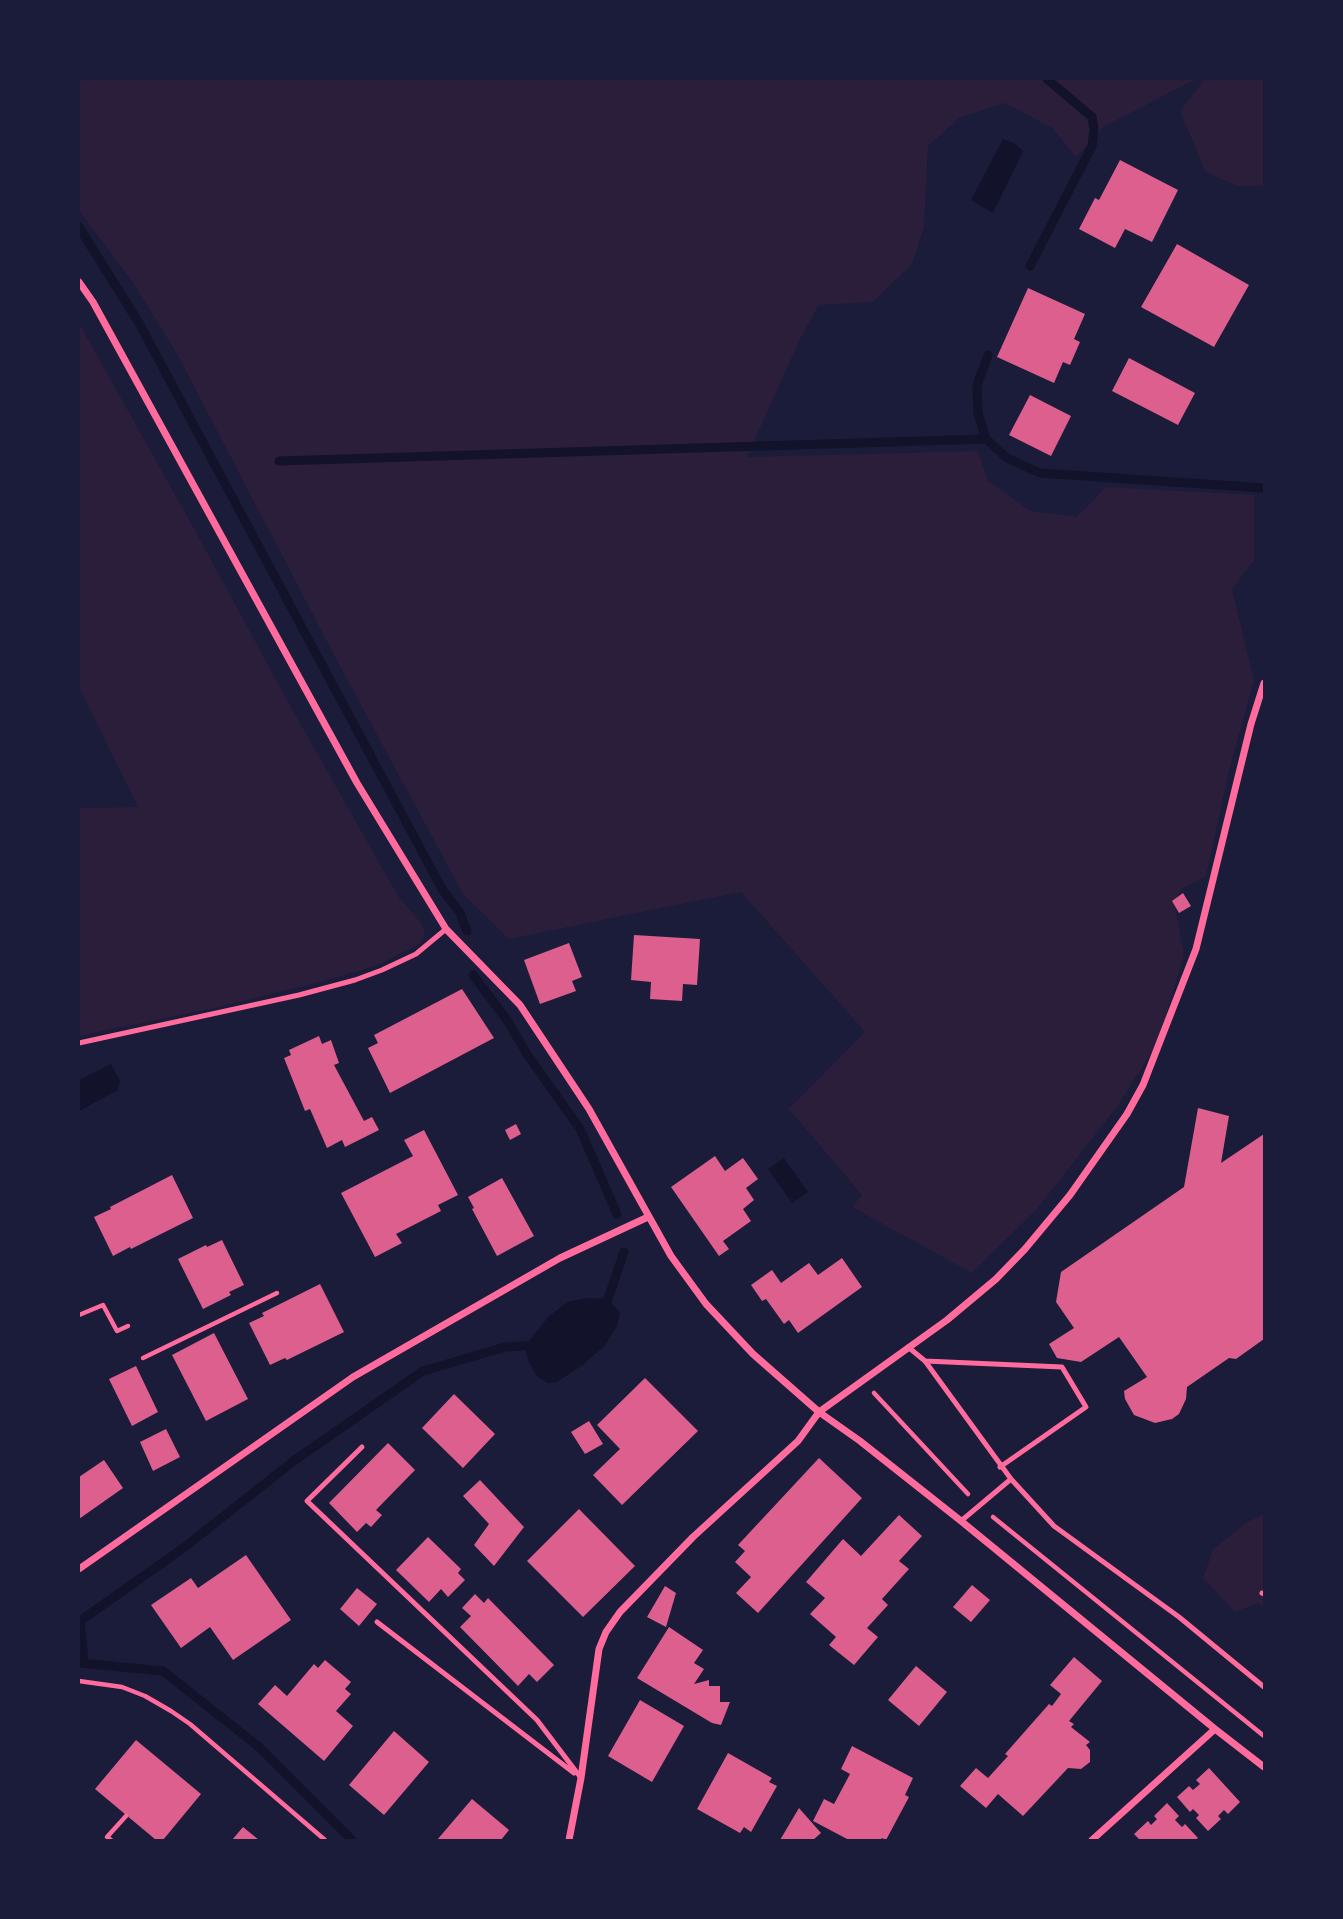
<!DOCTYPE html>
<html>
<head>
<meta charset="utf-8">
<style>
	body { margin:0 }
	#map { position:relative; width:1343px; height:1919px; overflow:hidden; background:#1b1b3a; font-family:Karla,sans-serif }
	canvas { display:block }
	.frame { position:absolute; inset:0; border:80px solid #1b1b3a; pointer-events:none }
</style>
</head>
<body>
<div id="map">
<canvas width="1343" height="1919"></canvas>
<div class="frame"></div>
</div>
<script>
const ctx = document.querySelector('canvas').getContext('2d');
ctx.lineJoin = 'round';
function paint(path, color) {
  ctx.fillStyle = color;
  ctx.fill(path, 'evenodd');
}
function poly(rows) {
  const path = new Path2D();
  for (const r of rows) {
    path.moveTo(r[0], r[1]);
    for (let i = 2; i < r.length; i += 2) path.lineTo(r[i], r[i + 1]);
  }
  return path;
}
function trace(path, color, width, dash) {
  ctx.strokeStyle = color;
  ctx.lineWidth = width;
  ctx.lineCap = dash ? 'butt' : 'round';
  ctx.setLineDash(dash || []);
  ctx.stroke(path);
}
paint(poly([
	[79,79,1196,79,1103,127,1076,157,1052,128,1005,103,961,117,928,146,924,227,912,264,873,302,819,305,801,337,747,457,978,451,988,481,1031,511,1077,517,1106,487,1254,495,1254,560,1232,589,1254,680,1229,771,1206,876,1182,889,1174,901,1184,955,1158,1043,1116,1108,1037,1209,972,1273,852,1207,862,1195,789,1109,865,1032,741,892,509,939,463,894,334,655,177,354,132,281,79,211],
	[1205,79,1264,79,1264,186,1236,186,1205,171,1180,111],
	[79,323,196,532,287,700,398,896,421,923,425,933,421,943,378,965,328,980,214,1008,79,1036,79,808,138,807,79,687],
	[1264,1514,1264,1608,1258,1603,1235,1612,1203,1578,1213,1549,1246,1523]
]), '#2a1e3b');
paint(poly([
	[1003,139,1014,143,1023,151,993,213,971,200],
	[111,1064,120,1081,118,1090,79,1111,79,1080],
	[784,1158,808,1192,792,1203,768,1169],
	[587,1298,608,1299,620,1313,617,1326,605,1345,584,1364,557,1382,547,1383,536,1375,528,1360,525,1346,549,1316,568,1302]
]), '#12122b');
trace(poly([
	[79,227,139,323,442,889,460,913,467,931],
	[1030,266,1092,146,1094,129,1092,117,1047,79],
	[986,439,978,413,977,385,988,355],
	[279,461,986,439,1007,458,1040,473,1264,488],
	[473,975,507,1020,527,1054,580,1129,617,1214],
	[601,1308,608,1299,624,1252],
	[84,1662,80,1621,182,1549,295,1460,423,1371,505,1347,536,1345],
	[80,1663,163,1671,259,1747,352,1840]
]), '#12122b', 9);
paint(poly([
	[1120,160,1178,190,1152,242,1125,229,1115,248,1079,229,1095,198,1099,200],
	[1177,244,1249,285,1214,347,1141,307],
	[1028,288,1085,314,1074,339,1080,342,1070,365,1063,362,1054,383,997,357],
	[1129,358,1195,393,1178,425,1112,391],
	[1030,395,1071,416,1051,456,1009,435],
	[1183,893,1191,906,1179,913,1172,901],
	[634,935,700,939,697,985,683,984,682,1001,650,999,651,982,631,980],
	[569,943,582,977,572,981,576,991,540,1004,524,960],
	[462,989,494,1038,390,1093,368,1048,378,1043,374,1035],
	[319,1036,322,1044,331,1040,339,1063,334,1065,364,1121,372,1117,379,1130,345,1147,342,1140,327,1148,310,1109,305,1111,284,1058,291,1055,289,1050],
	[1198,1108,1229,1116,1221,1163,1264,1134,1264,1339,1236,1359,1229,1358,1187,1387,1186,1399,1179,1414,1172,1419,1155,1423,1134,1415,1125,1399,1124,1391,1147,1377,1119,1337,1081,1362,1057,1358,1049,1344,1074,1328,1056,1302,1061,1272,1184,1187],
	[516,1124,521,1134,510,1140,505,1130],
	[424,1130,458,1195,438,1205,441,1211,396,1234,402,1243,375,1257,341,1193,413,1156,404,1140],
	[715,1156,725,1171,743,1158,758,1179,746,1188,754,1200,743,1209,751,1221,723,1241,729,1249,719,1256,671,1187],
	[172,1175,193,1218,131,1249,130,1247,113,1256,94,1217,111,1209,110,1207],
	[502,1178,534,1236,497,1256,472,1209,474,1208,468,1197],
	[222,1240,244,1285,229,1292,231,1295,203,1309,178,1259,206,1245,207,1247],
	[842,1258,862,1287,798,1333,789,1320,784,1324,766,1299,762,1301,751,1285,772,1270,781,1283,809,1263,818,1275],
	[320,1284,344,1332,287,1360,285,1358,270,1365,249,1323,264,1316,262,1313],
	[214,1333,248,1399,206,1421,172,1355],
	[136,1366,158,1412,132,1426,109,1379],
	[645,1378,698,1431,622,1505,593,1475,620,1449,597,1425],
	[454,1394,495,1434,463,1468,422,1428],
	[589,1421,603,1444,585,1454,571,1432],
	[166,1429,180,1457,153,1471,140,1442],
	[388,1443,415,1470,376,1510,382,1515,371,1527,366,1523,357,1532,329,1503],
	[819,1458,862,1498,758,1613,736,1593,751,1577,735,1562,745,1551,738,1545],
	[104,1460,123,1488,79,1519,79,1477],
	[480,1480,524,1527,494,1566,474,1545,489,1524,463,1496],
	[579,1509,635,1566,583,1617,527,1561],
	[899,1515,922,1536,899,1561,909,1569,882,1599,888,1605,867,1628,878,1637,854,1665,829,1645,836,1637,810,1614,825,1598,806,1582,843,1539,861,1556],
	[428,1537,461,1569,458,1573,465,1580,448,1597,441,1589,429,1602,396,1570],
	[246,1555,291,1620,233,1660,210,1627,181,1648,151,1605,191,1578,198,1588],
	[972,1585,990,1600,971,1622,953,1607],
	[665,1586,676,1593,666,1627,647,1617],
	[357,1588,377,1604,359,1626,340,1609],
	[475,1594,484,1603,488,1598,554,1665,537,1682,529,1674,518,1686,460,1627,471,1616,462,1608],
	[669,1627,703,1650,694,1663,704,1669,694,1684,709,1680,709,1686,720,1686,720,1702,730,1702,721,1725,712,1723,637,1678],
	[1074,1657,1102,1681,1069,1721,1074,1724,1071,1727,1090,1742,1086,1745,1090,1750,1090,1762,1081,1769,1068,1768,1023,1816,998,1794,986,1808,960,1786,976,1768,988,1778,1008,1756,1005,1754,1049,1704,1052,1706,1061,1694,1050,1685],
	[325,1660,351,1682,345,1689,351,1694,336,1711,353,1726,324,1761,258,1704,275,1685,287,1696,314,1664,318,1668],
	[916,1666,947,1692,919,1726,888,1700],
	[640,1700,684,1726,652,1782,608,1756],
	[394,1731,429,1762,384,1815,349,1785],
	[136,1740,201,1794,163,1840,156,1840,95,1789],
	[852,1746,913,1778,905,1795,909,1797,886,1840,882,1838,880,1840,849,1840,813,1821,824,1799,834,1804,850,1774,841,1769],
	[728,1753,772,1778,769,1782,777,1786,751,1832,744,1827,740,1833,697,1809],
	[1209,1768,1240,1802,1228,1814,1224,1810,1218,1816,1221,1819,1208,1831,1196,1818,1199,1815,1193,1809,1190,1812,1177,1797,1189,1786,1193,1790,1200,1784,1196,1780],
	[472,1799,509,1830,501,1840,437,1840],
	[1167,1803,1179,1816,1175,1820,1182,1827,1185,1824,1198,1838,1195,1840,1140,1840,1134,1834,1148,1821,1151,1825,1157,1819,1154,1816],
	[799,1808,821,1833,813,1840,780,1840],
	[243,1827,259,1840,232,1840]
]), '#dd5f8e');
trace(poly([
	[79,1315,103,1305,117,1331,128,1326],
	[143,1358,277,1293],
	[874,1393,968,1494],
	[993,1517,1264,1736],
	[79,1681,122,1687,145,1696,171,1711,190,1724,325,1840],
	[111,1840,107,1837,126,1816]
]), '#ff6b9d', 4.5);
trace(poly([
	[79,1043,299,995,355,980,382,970,416,954,446,929],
	[908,1347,925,1361,1011,1479],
	[925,1361,1062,1367,1086,1407,1000,1467],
	[362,1447,307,1501,537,1720,581,1778],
	[961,1521,1011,1479,1054,1526,1179,1617,1264,1687],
	[1262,1593,1264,1594],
	[377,1622,574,1773]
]), '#ff6b9d', 5);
trace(poly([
	[79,282,93,302,357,783,446,929,520,1005,589,1109,671,1256,706,1304,753,1354,819,1412,860,1441,961,1521,1215,1729,1264,1767],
	[79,1569,353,1377,560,1258,648,1217],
	[569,1840,581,1778,599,1649,606,1632,620,1612,693,1537,798,1441,819,1412,947,1320,996,1279,1025,1249,1070,1195,1127,1114,1143,1085,1196,949,1251,724,1264,683],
	[1092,1840,1215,1729]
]), '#ff6b9d', 7);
</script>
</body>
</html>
